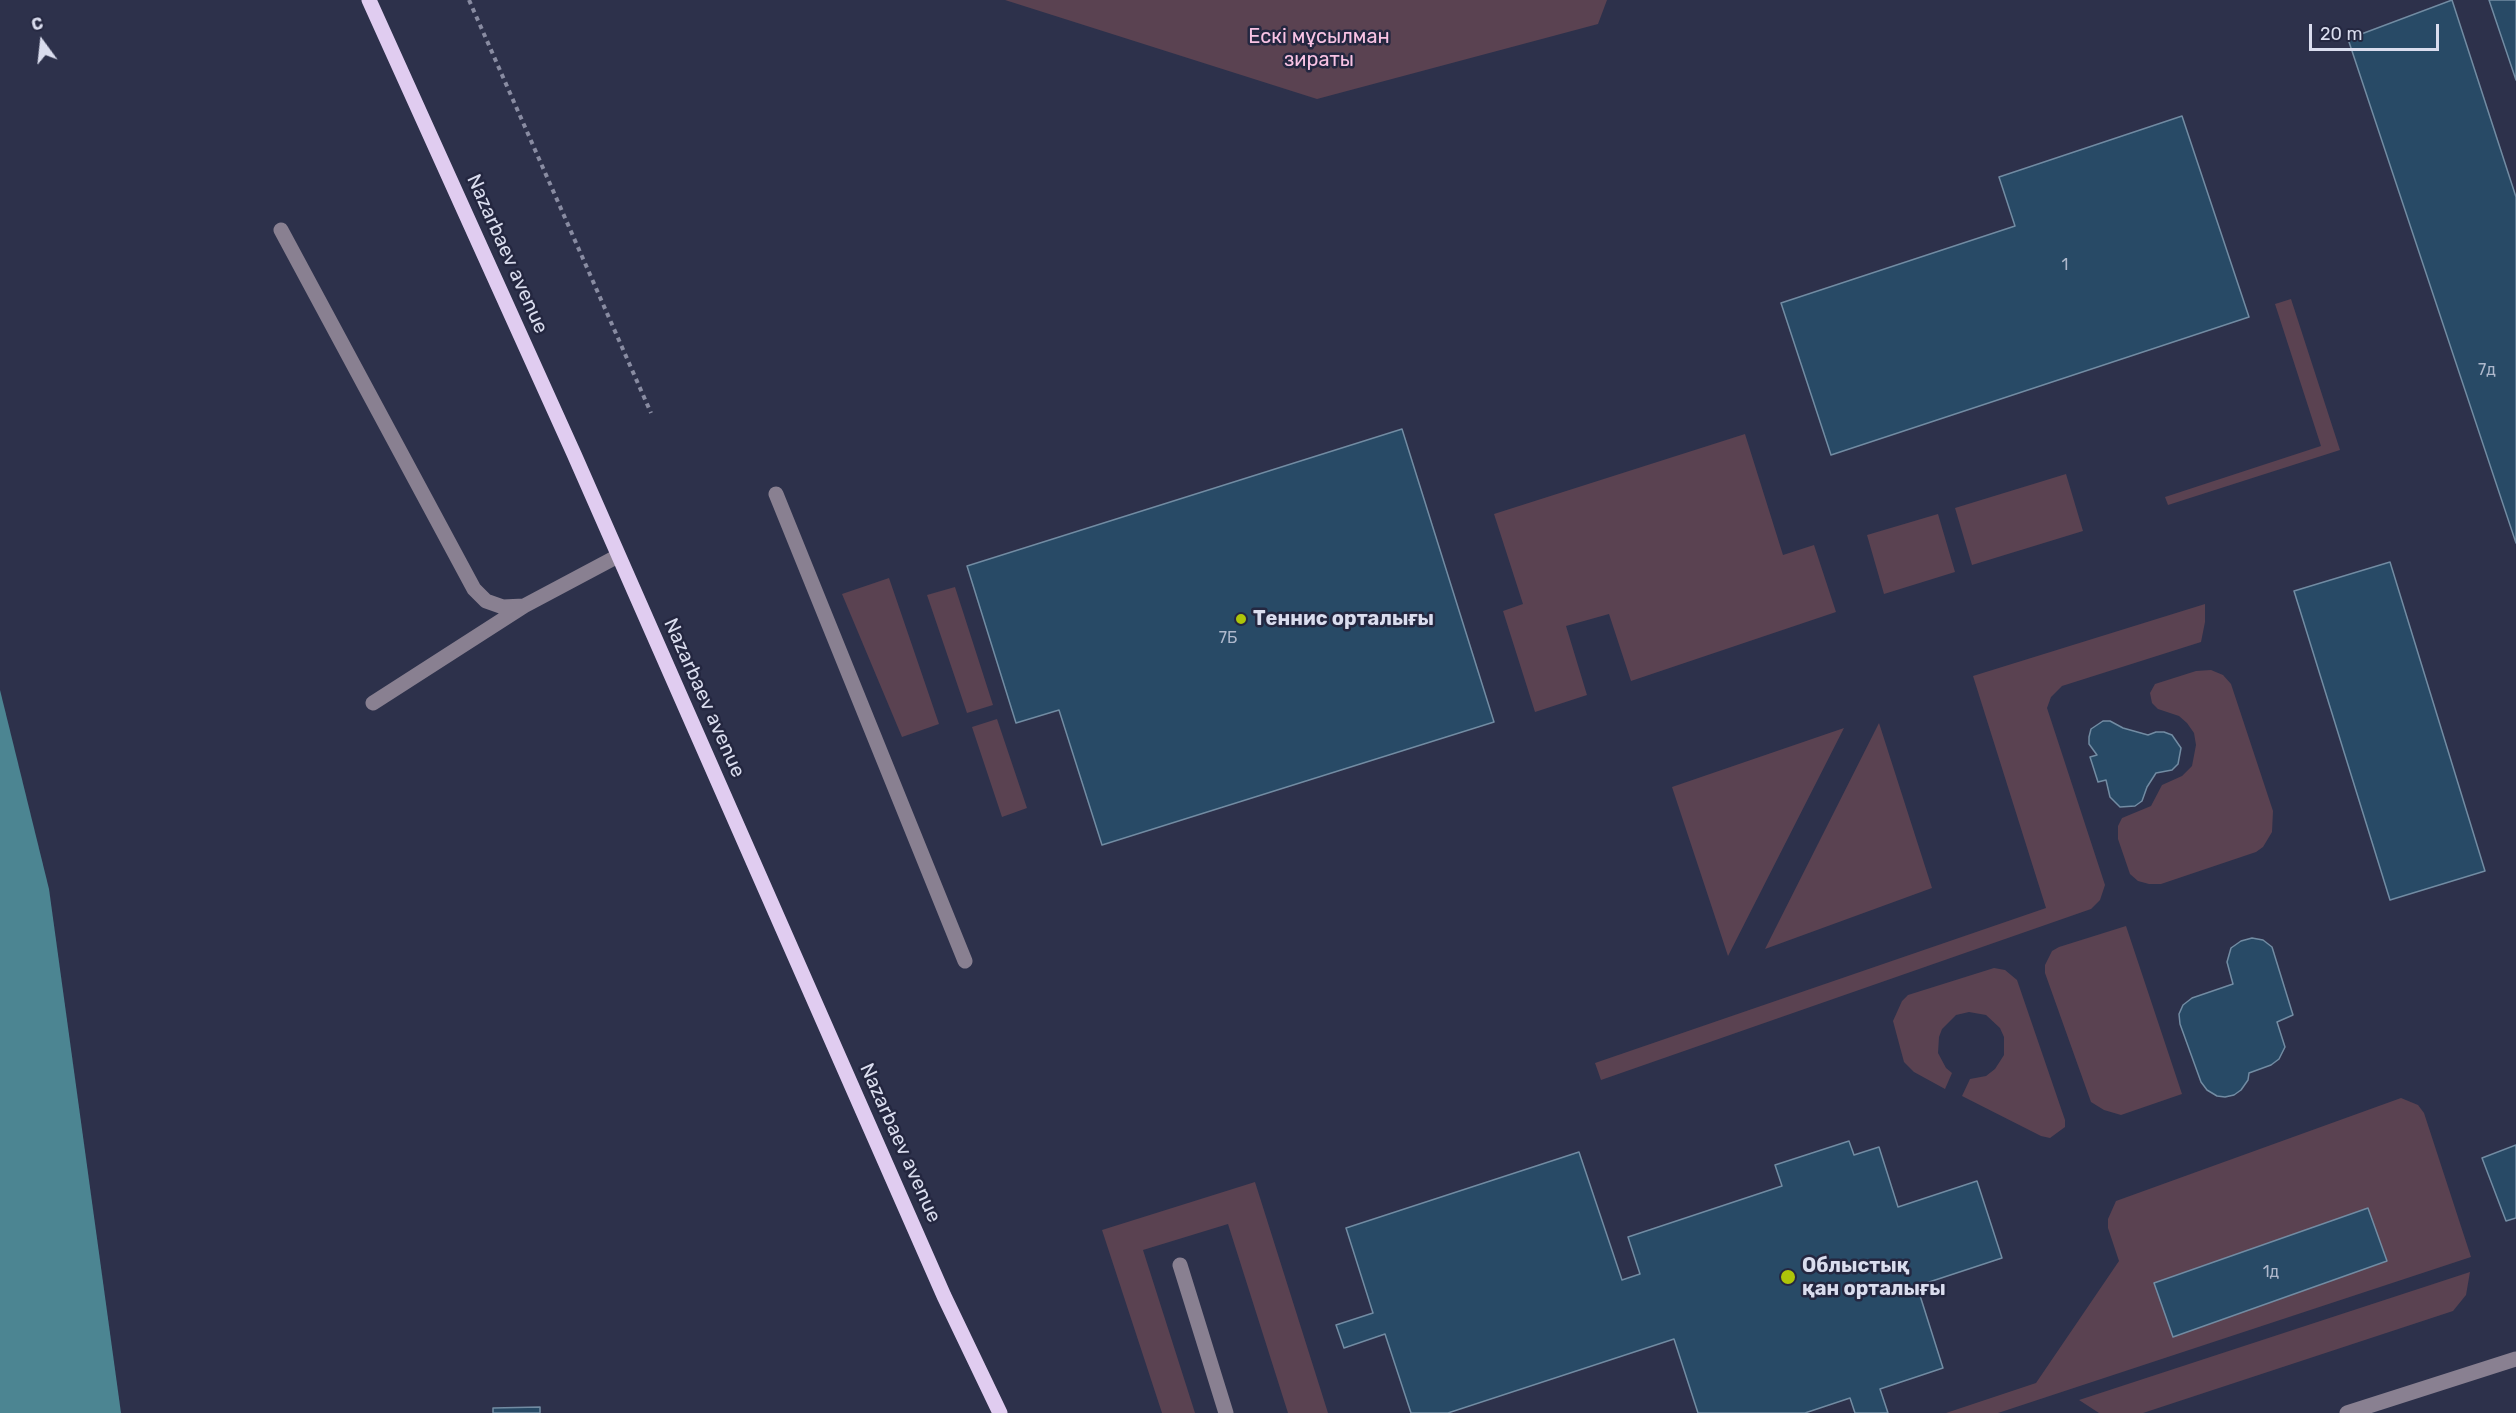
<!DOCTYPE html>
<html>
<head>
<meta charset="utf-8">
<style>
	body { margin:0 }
	#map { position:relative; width:2516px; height:1413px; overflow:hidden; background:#2d314b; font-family:Rubik,sans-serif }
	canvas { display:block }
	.north { position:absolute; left:12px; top:12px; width:60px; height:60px; -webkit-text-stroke:4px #242740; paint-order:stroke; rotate:345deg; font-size:16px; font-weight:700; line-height:24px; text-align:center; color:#daddee }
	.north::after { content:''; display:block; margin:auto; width:21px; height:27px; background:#daddee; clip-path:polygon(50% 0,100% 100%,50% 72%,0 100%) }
	.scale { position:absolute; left:2309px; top:24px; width:130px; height:27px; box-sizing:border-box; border:3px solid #daddee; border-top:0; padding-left:8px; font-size:18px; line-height:21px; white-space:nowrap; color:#daddee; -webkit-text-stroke:4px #242740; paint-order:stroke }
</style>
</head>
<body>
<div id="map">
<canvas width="2516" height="1413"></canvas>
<div class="north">С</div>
<div class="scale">20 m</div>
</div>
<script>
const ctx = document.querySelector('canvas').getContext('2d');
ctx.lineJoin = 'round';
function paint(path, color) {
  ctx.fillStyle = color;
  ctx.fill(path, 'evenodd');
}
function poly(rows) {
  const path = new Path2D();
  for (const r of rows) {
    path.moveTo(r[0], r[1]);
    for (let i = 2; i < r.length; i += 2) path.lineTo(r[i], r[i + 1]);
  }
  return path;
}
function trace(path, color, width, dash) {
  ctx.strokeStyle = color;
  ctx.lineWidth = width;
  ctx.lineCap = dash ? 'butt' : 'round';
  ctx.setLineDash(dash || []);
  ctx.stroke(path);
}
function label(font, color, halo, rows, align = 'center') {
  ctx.font = font + ' Rubik,sans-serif';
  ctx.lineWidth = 5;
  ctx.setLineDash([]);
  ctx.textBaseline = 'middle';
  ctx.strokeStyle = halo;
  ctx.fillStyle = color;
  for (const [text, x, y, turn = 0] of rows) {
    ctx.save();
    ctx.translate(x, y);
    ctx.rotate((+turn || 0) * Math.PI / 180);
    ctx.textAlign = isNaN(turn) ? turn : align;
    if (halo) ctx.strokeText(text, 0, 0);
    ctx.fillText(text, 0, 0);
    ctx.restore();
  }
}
paint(poly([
	[1005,0,1607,0,1598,24,1317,99],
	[2291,299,2340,450,2168,505,2165,497,2321,446,2275,304],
	[1745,434,1783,555,1814,545,1836,612,1631,681,1609,614,1566,626,1587,695,1535,712,1503,611,1523,604,1494,514],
	[2066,474,2083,531,1972,565,1955,508],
	[1938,514,1955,572,1884,594,1867,535],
	[889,578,939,724,902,737,842,594],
	[955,587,993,705,967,713,927,595],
	[2205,604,2205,622,2201,642,2062,686,2051,697,2047,708,2105,885,2100,900,2091,909,1601,1080,1595,1063,2046,908,1973,676],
	[2211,670,2223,675,2231,684,2273,811,2272,832,2263,847,2256,852,2161,884,2149,884,2138,881,2130,874,2118,839,2118,826,2122,818,2151,806,2162,785,2182,776,2192,766,2196,745,2194,733,2187,723,2179,716,2158,709,2152,703,2150,693,2155,684,2196,671],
	[997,719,1027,808,1002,817,972,727],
	[1879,723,1932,888,1765,949],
	[1844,728,1728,956,1672,787],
	[2126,926,2182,1094,2121,1115,2104,1110,2091,1102,2045,973,2045,965,2052,951,2059,947],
	[1994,968,2005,970,2017,980,2065,1120,2065,1127,2050,1138,2041,1136,1962,1096,1970,1079,1986,1076,1995,1069,2004,1055,2004,1037,2000,1028,1986,1015,1969,1012,1956,1015,1942,1029,1939,1037,1938,1053,1946,1068,1952,1073,1945,1089,1914,1072,1904,1062,1893,1021,1902,1001,1908,995],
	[2401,1098,2418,1105,2424,1113,2471,1257,1998,1413,1946,1413,2036,1383,2119,1261,2108,1228,2108,1219,2116,1201],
	[1255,1182,1328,1413,1288,1413,1228,1224,1143,1250,1195,1413,1162,1413,1102,1230],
	[2470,1272,2466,1295,2453,1311,2143,1413,2099,1413,2079,1400]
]), '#5a4251');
paint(poly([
	[0,690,49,889,121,1413,0,1413]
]), '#4c8592');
const building = poly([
	[2452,0,2516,197,2516,543,2348,39,2452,0],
	[2489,0,2516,0,2516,80,2489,0],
	[2182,116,2249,317,1831,455,1781,303,2015,226,1999,177,2182,116],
	[1402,429,1494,722,1102,845,1059,710,1016,723,967,566,1402,429],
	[2390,562,2485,871,2390,900,2294,591,2390,562],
	[2103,721,2110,721,2123,728,2148,735,2156,732,2164,732,2172,735,2181,748,2178,764,2172,770,2156,773,2147,787,2142,801,2135,806,2120,807,2110,797,2106,780,2098,782,2090,757,2097,755,2089,744,2089,737,2091,729,2103,721],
	[2252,938,2263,940,2272,947,2293,1015,2277,1022,2285,1047,2279,1059,2271,1065,2249,1073,2248,1080,2241,1090,2234,1095,2225,1097,2217,1096,2207,1090,2201,1082,2180,1024,2179,1014,2183,1005,2192,998,2233,984,2227,962,2231,948,2241,941,2252,938],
	[1849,1141,1854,1155,1879,1147,1898,1207,1977,1181,2002,1258,1917,1286,1943,1368,1880,1389,1888,1413,1855,1413,1850,1398,1805,1413,1698,1413,1674,1339,1448,1413,1411,1413,1385,1334,1344,1348,1336,1325,1373,1313,1346,1228,1579,1152,1622,1280,1640,1274,1628,1237,1782,1186,1775,1165,1849,1141],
	[2516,1145,2516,1218,2506,1221,2482,1158,2516,1145],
	[2368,1208,2387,1261,2173,1337,2154,1283,2368,1208],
	[540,1407,540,1413,493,1413,493,1408,540,1407]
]);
paint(building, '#284a66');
trace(building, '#728ca3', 1.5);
trace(poly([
	[469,0,651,413]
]), '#898ca2', 4, [4.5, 4.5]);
trace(poly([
	[281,230,474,589,486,601,503,607,524,606],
	[776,494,965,961],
	[373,703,524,606,618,556],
	[1180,1265,1226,1413],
	[2347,1413,2516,1359]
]), '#898091', 15);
trace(poly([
	[369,0,574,454,944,1296,1000,1413]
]), '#e0ccf0', 15);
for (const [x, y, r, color] of [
	[1241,619,6,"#aec509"],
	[1788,1277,8,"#aec509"]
]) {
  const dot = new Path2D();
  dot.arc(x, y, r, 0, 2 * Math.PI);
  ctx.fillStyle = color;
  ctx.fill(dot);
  trace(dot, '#242740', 2);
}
label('16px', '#aeb8cc', null, [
	["1",2065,265],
	["7д",2487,370],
	["7Б",1228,638],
	["1д",2271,1272]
]);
label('20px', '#f9c3e4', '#242740', [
	["Ескі мұсылман",1319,37],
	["зираты",1319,60]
]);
label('20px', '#daddee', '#242740', [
	["Nazarbaev avenue",507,254,66],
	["Nazarbaev avenue",704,698,66],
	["Nazarbaev avenue",900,1143,66]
]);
label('bold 20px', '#daddee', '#242740', [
	["Теннис орталығы",1253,619],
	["Облыстық",1802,1266],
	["қан орталығы",1802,1289]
], 'left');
</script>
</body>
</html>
